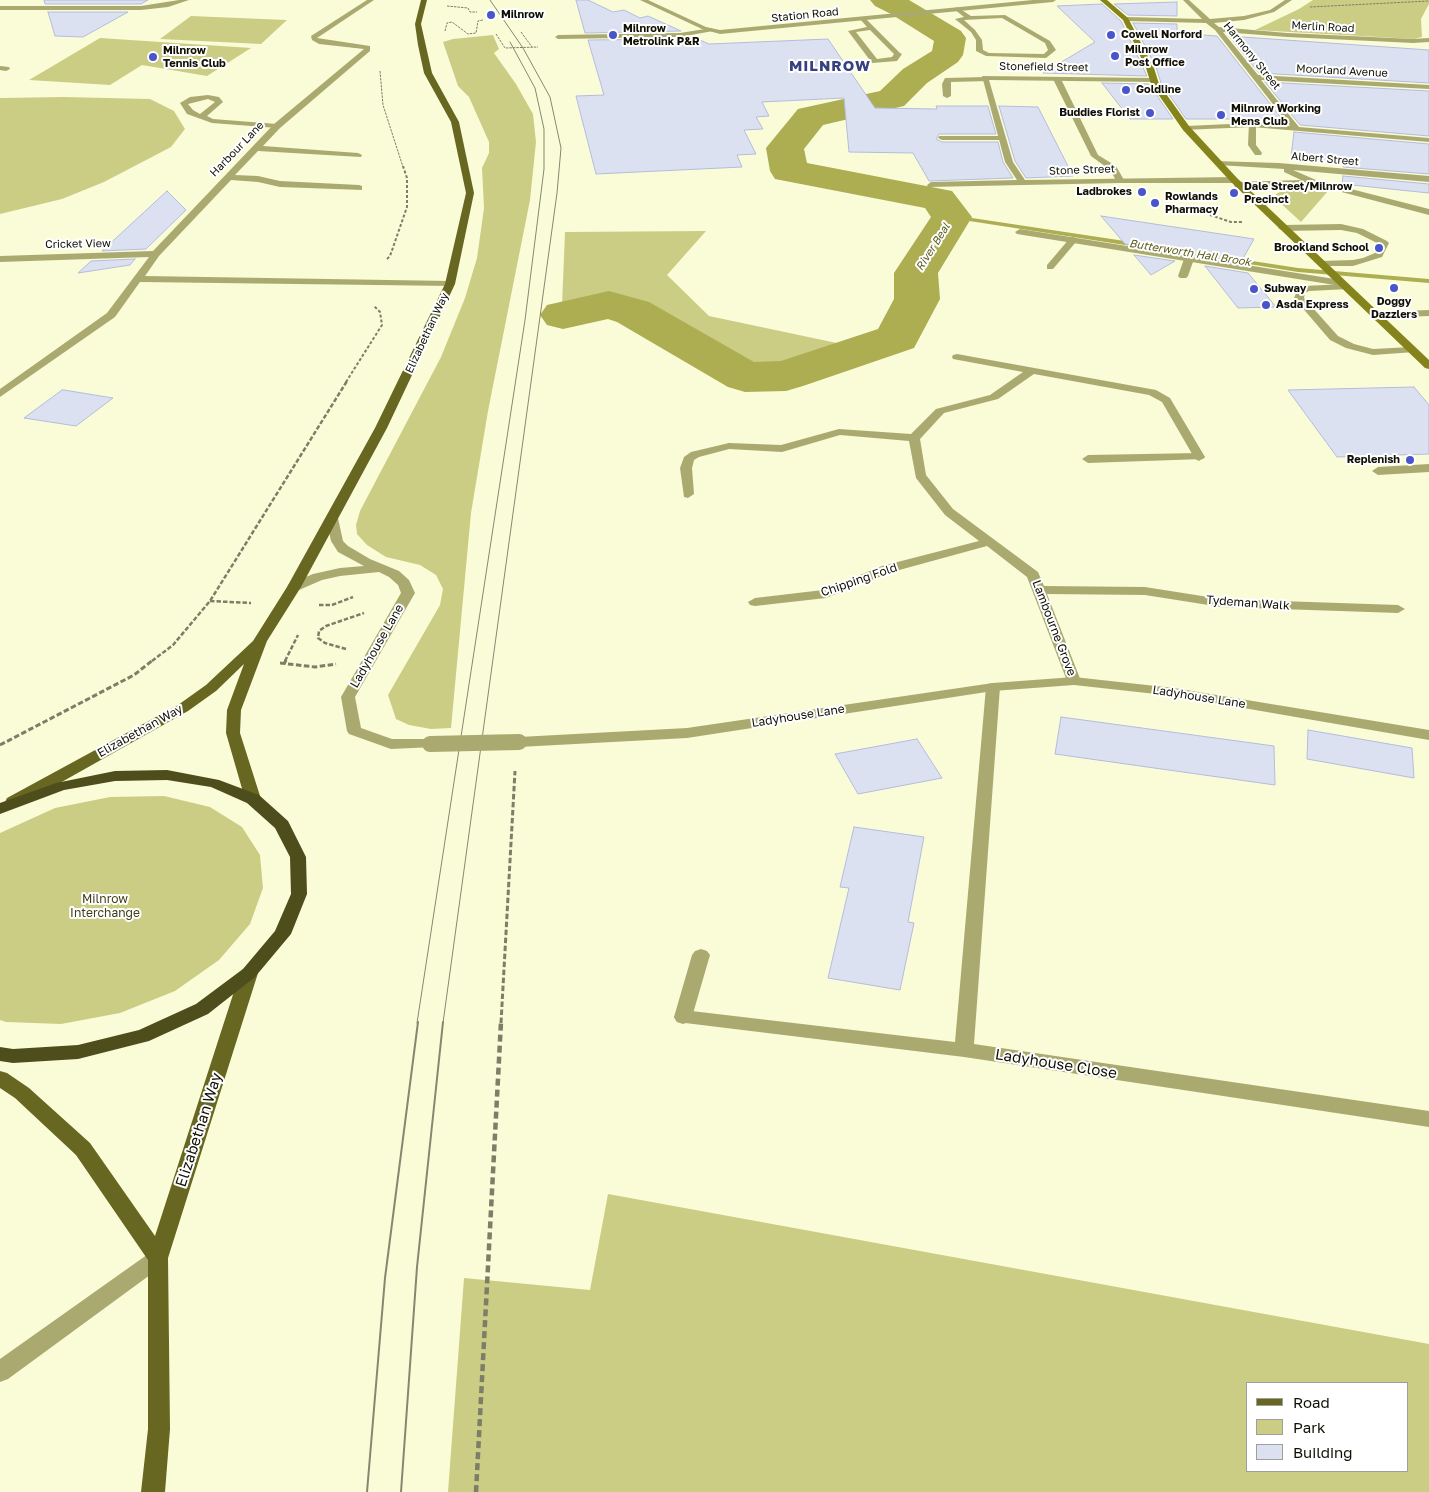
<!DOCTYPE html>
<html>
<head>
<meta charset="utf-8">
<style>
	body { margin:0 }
	#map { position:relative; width:1429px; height:1492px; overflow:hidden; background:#fafcd8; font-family:"Golos Text",sans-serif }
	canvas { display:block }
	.legend { position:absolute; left:1246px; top:1382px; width:162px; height:90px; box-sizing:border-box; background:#fff; border:1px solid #9f9f9b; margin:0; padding:6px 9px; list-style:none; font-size:15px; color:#101005 }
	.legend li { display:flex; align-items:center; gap:10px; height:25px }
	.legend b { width:25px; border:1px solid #9f9f9b }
</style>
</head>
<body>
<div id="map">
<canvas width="1429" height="1492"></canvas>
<ul class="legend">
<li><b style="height:6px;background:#676722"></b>Road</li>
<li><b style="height:14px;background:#cccd85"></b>Park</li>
<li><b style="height:14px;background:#dce1f1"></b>Building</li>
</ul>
</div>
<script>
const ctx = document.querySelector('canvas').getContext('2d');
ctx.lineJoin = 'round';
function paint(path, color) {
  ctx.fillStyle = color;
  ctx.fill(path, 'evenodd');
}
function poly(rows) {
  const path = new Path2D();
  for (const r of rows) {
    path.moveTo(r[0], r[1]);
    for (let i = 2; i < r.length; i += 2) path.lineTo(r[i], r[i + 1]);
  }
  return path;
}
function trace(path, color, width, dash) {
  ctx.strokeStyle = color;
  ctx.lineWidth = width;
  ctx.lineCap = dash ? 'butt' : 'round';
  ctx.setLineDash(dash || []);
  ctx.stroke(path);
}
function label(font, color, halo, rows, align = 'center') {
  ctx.font = font + ' "Golos Text",sans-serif';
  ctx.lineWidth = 4;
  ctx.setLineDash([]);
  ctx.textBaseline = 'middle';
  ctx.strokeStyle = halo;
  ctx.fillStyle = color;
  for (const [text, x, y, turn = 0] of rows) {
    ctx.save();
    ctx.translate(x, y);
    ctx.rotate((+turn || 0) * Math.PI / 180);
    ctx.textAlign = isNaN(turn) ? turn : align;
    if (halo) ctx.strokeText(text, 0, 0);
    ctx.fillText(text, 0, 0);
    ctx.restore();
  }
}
paint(poly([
	[1313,0,1429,0,1429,4,1421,19,1422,37,1414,39,1255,30,1299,9],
	[191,16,287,20,261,44,160,39],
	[493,35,499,49,494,53,516,84,533,114,536,142,530,200,488,411,471,513,451,728,431,729,409,725,396,719,388,695,440,605,443,589,436,575,420,565,386,557,367,545,357,534,356,525,360,511,441,357,465,298,477,258,484,208,482,168,489,153,489,142,469,97,458,86,443,42,453,39],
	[100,38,251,48,207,76,142,65,110,85,29,80],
	[64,97,150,99,174,111,185,129,171,147,104,182,62,199,0,214,0,98],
	[1303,189,1328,191,1301,222,1276,199,1276,194,1284,190],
	[706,231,667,275,709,316,851,346,786,372,761,373,745,369,659,315,629,302,613,297,596,297,581,299,562,305,565,232],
	[164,796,210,807,242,827,260,855,263,888,250,924,219,960,175,991,120,1013,61,1024,6,1022,0,1020,0,833,55,808,110,797],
	[608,1194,1429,1344,1429,1492,448,1492,464,1278,590,1290],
	[1248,1383,1408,1383,1408,1471,1248,1471]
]), '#cccd85');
paint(poly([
	[952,215,1138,243,1141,245,1138,247,950,218,949,217,952,215],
	[1174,249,1210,254,1214,256,1210,258,1172,252,1172,250,1174,249],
	[1226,257,1298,268,1429,279,1429,283,1298,272,1224,260,1224,258,1226,257]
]), '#adad51');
paint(poly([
	[870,0,909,0,961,31,966,38,963,55,958,62,927,83,904,106,823,125,804,149,807,163,952,191,972,217,938,273,940,299,914,348,803,386,786,391,745,392,728,387,617,322,608,319,563,329,547,325,540,315,547,305,609,291,649,302,754,362,781,361,878,329,894,299,894,273,931,217,925,208,775,179,770,171,766,148,798,109,880,91,903,69,932,51,934,41,891,14,875,6,870,0]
]), '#adad51');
const building = poly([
	[44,0,148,0,141,4,45,4,44,0],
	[576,0,588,0,613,12,624,10,640,18,648,16,681,31,585,33,576,0],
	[1177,2,1177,16,1128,15,1114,4,1177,2],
	[1102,4,1121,21,1147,76,1043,73,1095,42,1057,6,1102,4],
	[48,12,128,12,83,37,55,36,48,12],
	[1133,23,1177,24,1177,33,1217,36,1282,119,1186,119,1161,83,1156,67,1133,23],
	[1229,36,1429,50,1429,83,1259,73,1229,36],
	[693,37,709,44,828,39,875,108,937,109,936,106,988,106,996,134,939,134,936,139,942,142,998,142,1003,162,1013,178,929,181,913,153,849,152,844,98,762,102,769,116,756,117,763,129,744,130,756,154,737,155,742,167,596,174,576,96,604,95,588,40,680,39,693,37],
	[1265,82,1429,91,1429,136,1300,125,1265,82],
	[1102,83,1149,84,1173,119,1130,119,1102,83],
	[999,106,1038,107,1073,176,1026,178,1015,161,999,106],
	[1294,132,1429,144,1429,174,1343,167,1344,162,1291,157,1294,132],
	[1343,176,1429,184,1429,193,1342,184,1343,176],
	[167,191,186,210,146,249,102,251,167,191],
	[1101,216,1221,234,1254,239,1241,262,1196,255,1193,251,1188,254,1125,244,1101,216],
	[1134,255,1175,261,1151,275,1134,255],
	[135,259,130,265,78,273,91,261,135,259],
	[1205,266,1248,273,1276,307,1238,308,1205,266],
	[1414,387,1429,405,1429,454,1337,457,1288,390,1414,387],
	[62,390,64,390,113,398,76,426,24,418,62,390],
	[1061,717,1274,746,1275,785,1055,754,1061,717],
	[1308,730,1412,748,1414,778,1307,759,1308,730],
	[917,739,942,778,858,794,835,754,917,739],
	[854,827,924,837,908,922,914,923,900,990,828,978,849,888,840,887,854,827]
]);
paint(building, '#dce1f1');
trace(building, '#b3bcdc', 1);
trace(poly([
	[447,6,468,8,470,12,477,12],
	[1310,7,1429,1],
	[445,31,447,23,452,22,468,34,476,33,478,21,483,20],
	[521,32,532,47],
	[496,34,505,48,538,47],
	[380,71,383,105,403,167]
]), '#7d7e67', 1, [2.5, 1]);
trace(poly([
	[1210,215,1231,222,1242,222],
	[387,259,390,256,407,207,407,178,403,166],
	[346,382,382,325,380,312,374,306]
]), '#7d7e67', 2, [3, 2]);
trace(poly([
	[210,601,251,603],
	[319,605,332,605,353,597],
	[346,649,325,643,318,638,319,631,326,626,364,613],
	[152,661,173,645,210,601,347,381],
	[285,661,298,635]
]), '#7d7e67', 2.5, [4.5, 2]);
trace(poly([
	[280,663,315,667,336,664],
	[284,664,286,660],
	[0,745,134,675,153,660],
	[501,1023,515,771]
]), '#7d7e67', 3, [5.5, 2.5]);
trace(poly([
	[476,1492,501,1022]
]), '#7d7e67', 4.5, [7, 4]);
paint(poly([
	[957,7,971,16,1005,15,1050,41,1056,50,1046,58,986,56,976,51,976,40,971,32,955,19,964,17,954,9,957,7],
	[1002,18,1045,43,1048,50,1044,54,989,53,983,50,982,40,975,30,964,20,1002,18],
	[861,18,865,18,900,53,902,54,897,61,872,63,848,31,867,27,860,19,861,18],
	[870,30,894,54,892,57,877,59,856,32,870,30],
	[711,28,714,30,713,31,680,37,558,39,555,37,558,35,680,33,711,28],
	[986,77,989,77,989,81,951,82,951,96,947,98,943,96,942,84,945,78,986,77],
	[1054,77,1061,79,1098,155,1116,166,1124,180,1123,182,1117,182,1110,170,1091,156,1053,79,1054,77],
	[208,95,219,97,223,102,207,116,213,119,277,124,281,126,277,128,212,123,187,114,180,103,190,97,208,95],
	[208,99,215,102,200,114,193,110,188,104,208,99],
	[1249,123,1256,125,1256,145,1262,153,1261,155,1255,155,1248,145,1249,123],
	[939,136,1002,136,1006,138,1002,140,942,140,938,138,939,136],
	[1341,224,1363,229,1387,241,1389,243,1382,257,1353,266,1318,266,1318,262,1321,261,1353,260,1363,258,1375,253,1379,244,1357,233,1341,230,1283,231,1278,228,1283,225,1341,224],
	[1073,237,1076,238,1076,242,1053,269,1047,269,1047,265,1070,238,1073,237],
	[1189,256,1194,259,1188,276,1186,278,1180,278,1178,276,1184,259,1189,256],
	[1346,284,1351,287,1349,289,1309,291,1305,293,1304,298,1338,336,1354,344,1373,349,1411,347,1416,350,1415,352,1373,355,1346,348,1330,340,1294,298,1298,289,1304,286,1346,284],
	[1429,310,1429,316,1376,318,1371,315,1376,312,1429,310],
	[729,443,733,444,735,446,733,448,699,457,694,460,692,468,694,494,688,498,684,497,680,468,684,457,691,452,729,443],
	[1199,453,1205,457,1203,459,1088,463,1082,459,1088,455,1199,453],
	[1429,464,1429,472,1378,475,1372,471,1378,467,1429,464],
	[1074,677,1174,688,1429,730,1429,740,1174,696,1074,685,993,691,687,738,519,747,514,745,512,742,514,739,519,737,687,728,993,683,1074,677],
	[701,949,707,951,710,955,692,1017,689,1022,683,1024,677,1022,674,1017,692,955,695,951,701,949],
	[158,1249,165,1252,168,1258,165,1264,8,1379,0,1382,0,1359,151,1252,158,1249]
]), '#aaaa70');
paint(poly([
	[179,0,189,0,168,7,141,10,0,10,0,6,141,6,179,0],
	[367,0,374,0,317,38,370,46,370,51,280,128,263,146,358,153,362,155,361,157,258,151,235,175,258,176,280,181,359,185,362,186,362,190,280,187,258,182,231,180,159,256,145,276,450,281,453,282,453,286,140,282,115,317,0,397,0,389,107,313,149,257,0,262,0,256,153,251,274,124,364,49,319,44,312,40,311,36,367,0],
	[640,0,648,0,706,27,720,30,1033,0,1056,0,1053,2,720,34,702,29,640,0],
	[1183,0,1189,0,1210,19,1244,16,1270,10,1285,0,1292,0,1274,12,1244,20,1214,23,1219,27,1287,33,1413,39,1429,38,1429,42,1413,43,1287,37,1223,32,1258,75,1429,85,1429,89,1261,80,1299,127,1429,138,1429,142,1252,127,1183,130,1183,126,1186,126,1252,123,1290,126,1215,30,1206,23,1126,21,1123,19,1126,17,1202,19,1183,0],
	[0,66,9,67,10,69,6,71,0,70,0,66],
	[982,76,1153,78,1157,80,1153,82,989,80,1013,162,1025,180,1234,177,1238,180,1234,183,1120,183,928,187,927,185,931,182,1017,180,1005,162,982,76],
	[1215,161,1279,163,1429,176,1429,182,1293,170,1316,180,1429,209,1429,215,1311,184,1235,187,1234,185,1238,182,1301,180,1284,172,1284,169,1218,165,1215,165,1215,161],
	[1020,229,1341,280,1346,283,1341,286,1017,234,1015,232,1020,229],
	[957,354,1156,390,1170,398,1205,457,1199,461,1195,459,1162,402,1149,395,1034,374,998,399,944,413,920,439,926,475,953,509,1038,572,1044,586,1145,587,1221,599,1398,605,1405,609,1398,613,1221,607,1145,595,1047,594,1081,681,1079,684,1074,685,1069,684,1067,681,1027,577,987,546,892,572,826,598,755,606,750,605,748,602,755,598,823,590,882,566,979,541,945,515,916,478,909,441,840,435,782,452,729,449,723,446,729,443,781,445,839,429,911,434,936,409,990,395,1023,372,953,359,952,357,953,355,957,354],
	[332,514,338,518,343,541,348,546,370,559,399,571,409,580,415,593,355,697,361,728,392,739,430,739,435,741,437,744,435,747,391,749,349,734,347,731,341,697,401,593,398,585,389,577,379,572,340,576,322,580,299,590,289,590,287,587,289,584,313,574,340,568,364,566,338,552,331,541,326,518,332,514],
	[993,683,998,684,1000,687,974,1044,1429,1111,1429,1127,964,1057,677,1022,674,1017,677,1012,683,1010,955,1042,986,687,988,684,993,683]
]), '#aaaa70');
paint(poly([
	[1100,0,1107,0,1128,18,1154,68,1159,84,1189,126,1237,178,1429,360,1429,369,1425,368,1231,182,1183,130,1151,84,1146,68,1123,20,1100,0]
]), '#85841c');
paint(poly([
	[421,0,427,0,421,24,432,73,459,122,474,193,455,284,387,428,301,587,267,641,241,710,240,733,261,799,259,803,253,804,247,803,245,799,226,733,227,710,244,664,216,691,188,711,19,806,7,806,5,802,7,798,178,705,206,685,253,641,287,587,375,428,445,284,466,193,451,122,424,73,418,45,415,24,421,0],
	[249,967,255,969,258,973,168,1258,170,1429,165,1492,141,1492,148,1429,148,1260,76,1155,15,1098,0,1088,0,1071,7,1073,29,1088,90,1143,155,1236,240,973,243,969,249,967]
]), '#676722');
paint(poly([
	[167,770,219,780,259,795,288,821,306,857,307,894,291,934,255,977,208,1014,149,1041,78,1059,13,1063,0,1061,0,1047,13,1049,78,1045,139,1030,196,1004,243,969,275,931,291,894,290,857,275,828,247,803,211,787,167,780,115,781,64,790,0,814,0,803,56,783,115,771,167,770]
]), '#4e4e1c');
trace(poly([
	[417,1023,525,320,544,169,544,129,535,88,510,42],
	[443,1023,557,193,561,148,550,97,523,48,490,0]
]), '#86876f', 1);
trace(poly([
	[367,1492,385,1278,418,1022],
	[401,1492,417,1267,443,1022]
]), '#86876f', 2);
trace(poly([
	[430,744,519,742]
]), '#aaaa70', 16);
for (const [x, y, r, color] of [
	[491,15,5,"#4955ca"],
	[613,35,5,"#4955ca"],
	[1111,35,5,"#4955ca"],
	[1115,56,5,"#4955ca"],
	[153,57,5,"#4955ca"],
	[1126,90,5,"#4955ca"],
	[1150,113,5,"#4955ca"],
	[1221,115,5,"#4955ca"],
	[1142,192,5,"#4955ca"],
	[1234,193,5,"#4955ca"],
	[1155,203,5,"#4955ca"],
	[1379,248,5,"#4955ca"],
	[1394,288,5,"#4955ca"],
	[1254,289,5,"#4955ca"],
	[1266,305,5,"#4955ca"],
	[1410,460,5,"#4955ca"]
]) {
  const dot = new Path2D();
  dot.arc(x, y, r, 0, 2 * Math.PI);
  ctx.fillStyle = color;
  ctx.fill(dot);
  trace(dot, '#fff', 2);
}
label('bold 11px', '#101005', '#fff', [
	["Milnrow",501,15],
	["Milnrow",623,29],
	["Metrolink P&R",623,42],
	["Cowell Norford",1121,35],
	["Milnrow",1125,50],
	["Post Office",1125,63],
	["Milnrow",163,51],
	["Tennis Club",163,64],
	["Goldline",1136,90],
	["Milnrow Working",1231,109],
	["Mens Club",1231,122],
	["Buddies Florist",1140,113,"right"],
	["Dale Street/Milnrow",1244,187],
	["Precinct",1244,200],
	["Ladbrokes",1132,192,"right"],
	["Rowlands",1165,197],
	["Pharmacy",1165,210],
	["Brookland School",1369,248,"right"],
	["Subway",1264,289],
	["Doggy",1394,302,"center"],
	["Dazzlers",1394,315,"center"],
	["Asda Express",1276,305],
	["Replenish",1400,460,"right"]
], 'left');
label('11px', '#101005', '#fff', [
	["Station Road",805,15,-6],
	["Merlin Road",1323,27,3],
	["Harmony Street",1252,56,51],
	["Stonefield Street",1044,67,1],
	["Moorland Avenue",1342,71,3],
	["Harbour Lane",237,149,-46],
	["Albert Street",1325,159,5],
	["Stone Street",1082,170,-2],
	["Cricket View",78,244,-1],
	["Elizabethan Way",427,333,-65]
]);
label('italic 11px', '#5a5a16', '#fff', [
	["River Beal",933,247,-58],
	["Butterworth Hall Brook",1190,253,9]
]);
label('12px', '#101005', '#fff', [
	["Chipping Fold",859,580,-19],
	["Tydeman Walk",1248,603,4],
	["Lambourne Grove",1054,628,69],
	["Ladyhouse Lane",377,646,-60],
	["Ladyhouse Lane",1199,697,9],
	["Ladyhouse Lane",798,716,-9],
	["Elizabethan Way",140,731,-29]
]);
label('12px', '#3d3d16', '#fff', [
	["Milnrow",105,899],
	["Interchange",105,913]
]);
ctx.letterSpacing = '1px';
label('bold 15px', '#37417d', '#fff', [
	["MILNROW",830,66]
]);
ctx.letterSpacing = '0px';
label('15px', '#101005', '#fff', [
	["Ladyhouse Close",1056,1064,9],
	["Elizabethan Way",199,1130,-72]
]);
</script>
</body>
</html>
